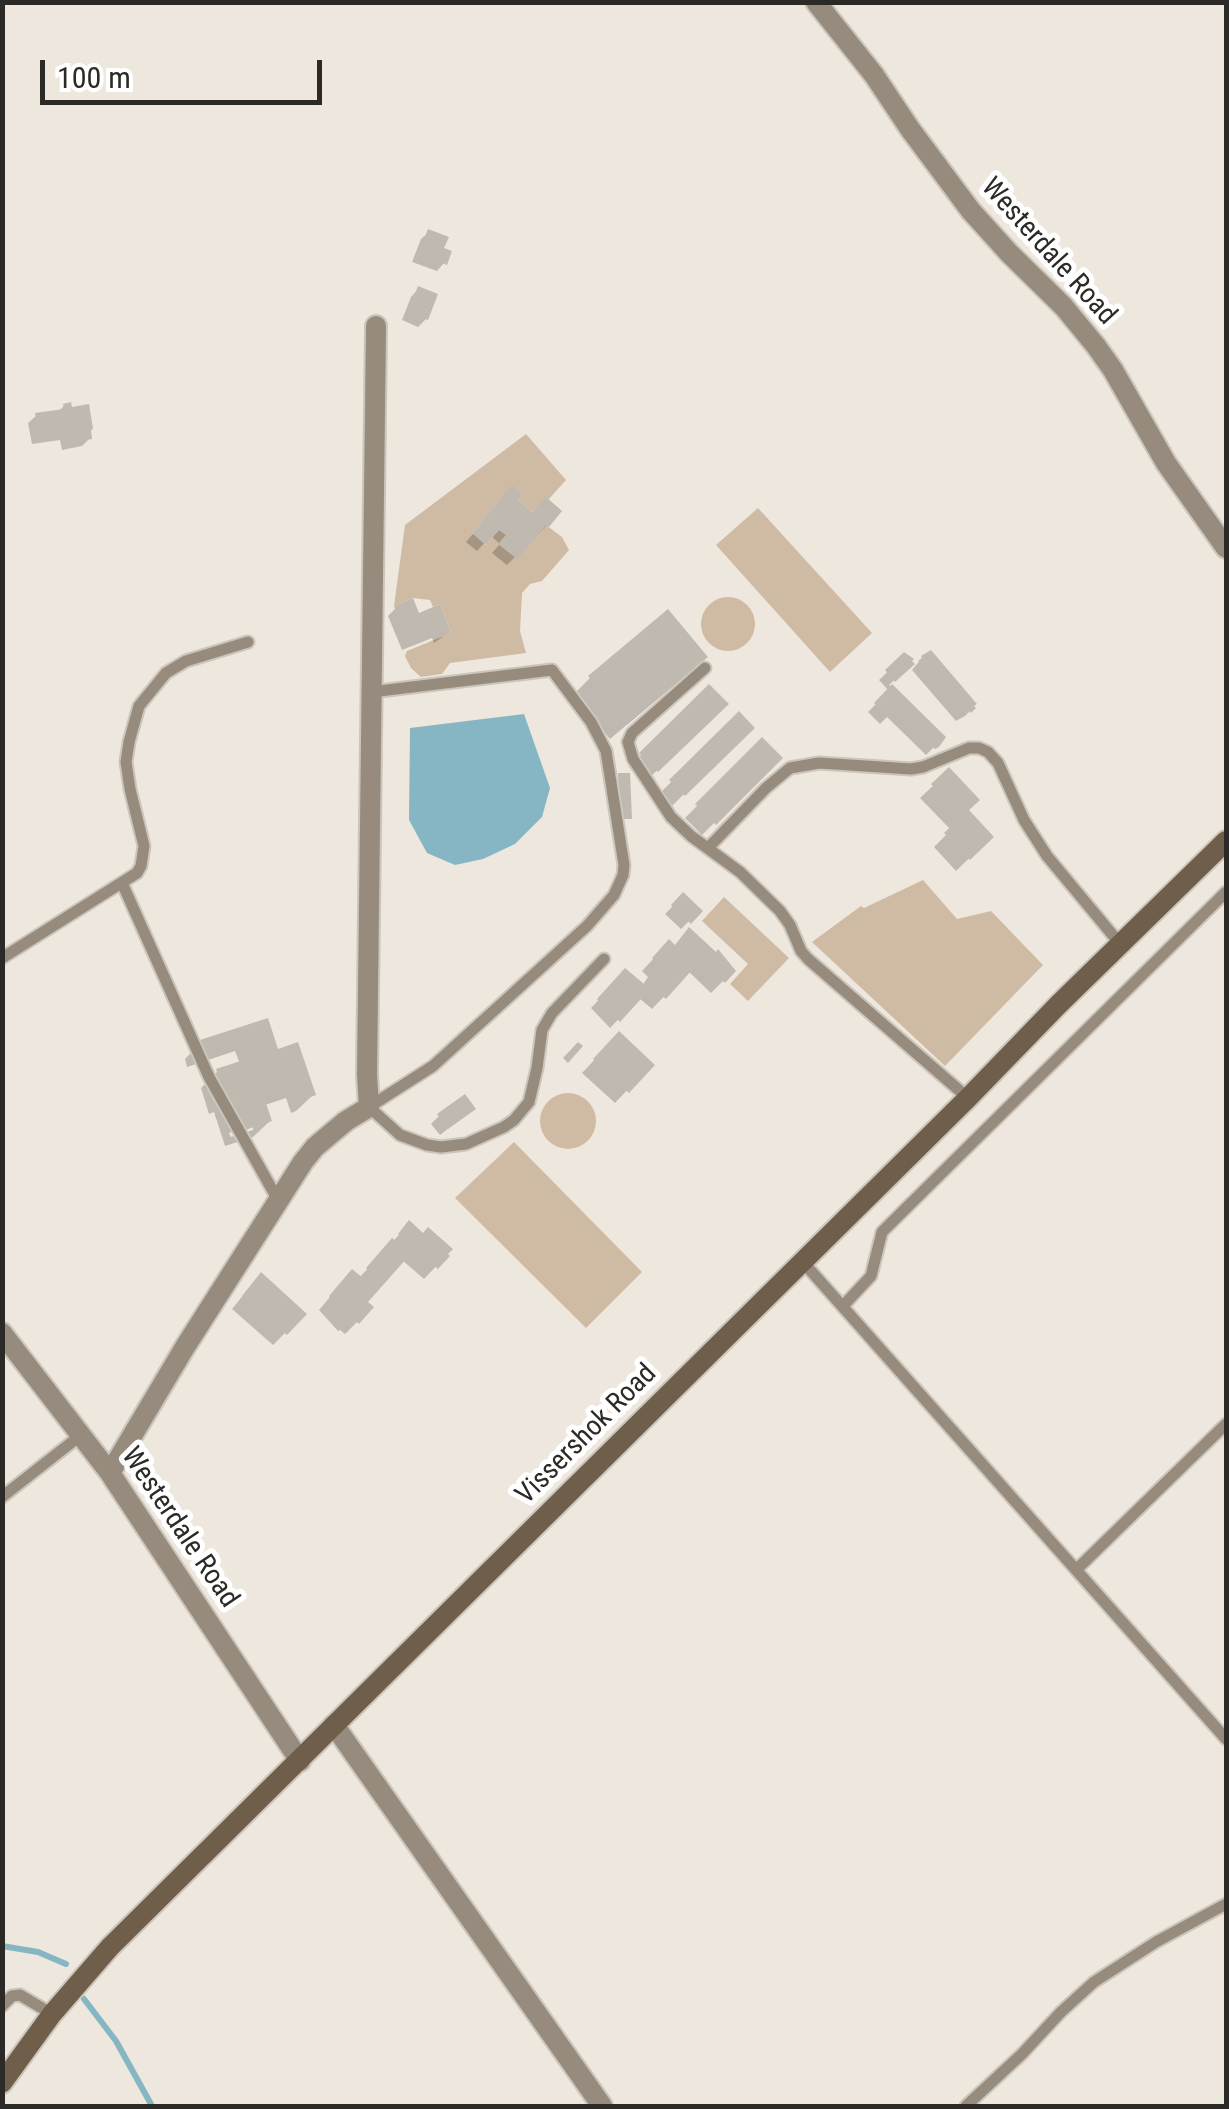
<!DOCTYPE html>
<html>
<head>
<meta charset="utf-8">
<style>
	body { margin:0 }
	#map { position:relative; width:1229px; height:2109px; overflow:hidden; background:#eee7dd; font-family:"Roboto Condensed",sans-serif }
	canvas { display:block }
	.frame { position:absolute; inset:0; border:5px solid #2c2a26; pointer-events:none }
	.scale { position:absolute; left:40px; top:60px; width:282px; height:45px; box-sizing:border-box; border:5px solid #2c2a26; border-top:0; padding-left:12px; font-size:30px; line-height:35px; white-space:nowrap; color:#2c2a26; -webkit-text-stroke:8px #fff; paint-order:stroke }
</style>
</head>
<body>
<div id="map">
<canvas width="1229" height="2109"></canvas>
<div class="frame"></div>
<div class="scale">100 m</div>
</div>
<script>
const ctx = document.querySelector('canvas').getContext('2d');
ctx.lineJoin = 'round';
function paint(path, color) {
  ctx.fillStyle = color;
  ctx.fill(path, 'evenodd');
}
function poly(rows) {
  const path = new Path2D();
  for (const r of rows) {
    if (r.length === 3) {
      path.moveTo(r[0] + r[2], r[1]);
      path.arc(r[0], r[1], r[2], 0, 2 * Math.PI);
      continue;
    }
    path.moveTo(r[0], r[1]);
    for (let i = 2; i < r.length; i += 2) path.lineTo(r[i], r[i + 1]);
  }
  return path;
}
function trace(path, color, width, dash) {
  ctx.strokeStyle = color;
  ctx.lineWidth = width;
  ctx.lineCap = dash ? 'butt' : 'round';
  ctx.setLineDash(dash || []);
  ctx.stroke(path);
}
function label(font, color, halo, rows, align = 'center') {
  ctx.font = font + ' "Roboto Condensed",sans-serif';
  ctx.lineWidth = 10;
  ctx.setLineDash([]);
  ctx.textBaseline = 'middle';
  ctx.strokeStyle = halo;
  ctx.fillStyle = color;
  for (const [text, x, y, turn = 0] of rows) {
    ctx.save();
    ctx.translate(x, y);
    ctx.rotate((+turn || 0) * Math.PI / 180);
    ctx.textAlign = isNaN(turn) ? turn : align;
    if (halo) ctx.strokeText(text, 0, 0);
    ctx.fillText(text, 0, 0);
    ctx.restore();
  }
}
paint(poly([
	[526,434,566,480,549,499,545,497,532,512,518,500,523,494,512,486,472,533,486,545,499,530,506,535,499,544,546,525,562,537,569,550,542,581,530,584,522,593,520,631,526,653,450,663,442,674,421,677,411,668,405,656,407,651,451,633,440,604,433,607,430,600,413,598,394,606,405,525],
	[758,508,872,633,830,672,716,545],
	[728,624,27],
	[923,880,957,919,991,911,1043,965,945,1066,812,942,861,906,864,908],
	[724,897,789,958,748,1001,730,984,748,964,702,921],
	[568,1121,28],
	[514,1142,642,1272,586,1328,455,1198]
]), '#cfbba3');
paint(poly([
	[524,714,550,788,542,817,515,844,483,859,455,865,427,853,409,820,410,728]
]), '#86b6c4');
paint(poly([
	[429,232,441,249,444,263,437,271,412,262,421,239],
	[418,289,426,319,418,327,402,320,411,297],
	[64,406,89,439,82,446,62,450,60,440,32,444,28,423,36,416,58,412],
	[505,496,514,501,547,525,507,565,492,553,500,544,491,536,477,551,466,542],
	[396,608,417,616,448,633,434,643,432,638,402,650,388,616],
	[904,656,911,664,889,685,943,738,926,755,887,717,880,724,868,712,889,691,879,680],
	[922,658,973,708,965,716,956,721,912,670],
	[688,673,610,739,573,695,590,678],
	[709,688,725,704,644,783,629,767],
	[739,715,751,727,671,807,659,794],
	[762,741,779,758,702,835,685,818],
	[949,771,966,811,991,837,956,871,934,847,951,830,920,798],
	[683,896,699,911,681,929,665,914],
	[669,942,674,947,733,971,711,993,688,971,652,1009,639,998,610,1028,591,1008,626,971,642,986,648,977,642,971],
	[267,1021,277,1052,313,1095,296,1111,291,1113,286,1098,265,1105,270,1121,253,1137,225,1146,214,1112,209,1114,201,1088,218,1071,240,1064,235,1051,187,1067,185,1059,201,1042],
	[253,1125,253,1130,231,1137,229,1133],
	[619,1034,651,1065,615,1103,582,1073],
	[578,1042,583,1046,568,1063,563,1058],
	[473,1109,440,1135,431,1124,439,1116],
	[409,1224,446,1256,424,1279,402,1260,365,1302,357,1322,345,1334,340,1330,338,1331,319,1310,340,1285,359,1278],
	[249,1288,304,1314,273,1345,232,1309]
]), '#0003');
trace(poly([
	[2,1946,38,1952,66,1964],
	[84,1999,116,2041,152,2106]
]), '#86b6c4', 6);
paint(poly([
	[428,229,449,237,444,248,452,251,447,265,418,254],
	[418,286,438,294,428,320,408,312],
	[71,402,72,407,89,404,93,429,91,430,92,439,69,443,67,433,39,438,35,413,64,409,63,404],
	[512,485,523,494,518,500,532,512,545,496,562,511,549,527,546,525,517,559,498,544,506,535,499,530,486,545,472,533],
	[413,598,419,613,440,604,451,633,442,637,440,632,409,644,394,606],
	[668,609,708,657,628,724,588,676],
	[931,650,977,704,974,706,976,708,971,713,969,711,965,715,918,661,922,658,921,656],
	[904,652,914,659,912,661,915,664,895,682,885,670],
	[709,684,729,704,658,772,639,753],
	[892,684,946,737,939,747,935,749,896,711,889,718,874,703],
	[739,711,755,728,685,796,669,780],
	[762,737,783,758,716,825,695,804],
	[949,767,980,800,969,810,994,837,970,860,944,833,961,817,931,784],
	[618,773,630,773,632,819,619,819],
	[683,892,703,911,691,924,671,905],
	[689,927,716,952,718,949,736,971,725,983,701,960,666,999,651,986,655,981,654,980,661,975,655,969,658,963,652,958,669,939,675,945],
	[625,968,650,989,620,1022,597,999],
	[268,1018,278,1049,298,1042,316,1095,308,1098,303,1083,264,1097,272,1121,242,1131,231,1097,226,1099,216,1069,259,1055,252,1036,204,1052,200,1040],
	[619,1031,655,1065,629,1093,593,1059],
	[465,1094,476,1109,448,1129,437,1114],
	[409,1220,423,1233,428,1227,453,1249,448,1254,450,1256,438,1269,415,1249,368,1302,374,1307,359,1324,354,1319,352,1321,329,1296,352,1269,369,1283,375,1276,366,1268,392,1238,399,1244,404,1239,398,1234],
	[261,1272,307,1314,287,1335,242,1296]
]), '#c0b9b0');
const lane = poly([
	[705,668,632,733,628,742,633,759,671,817,691,836,740,872,780,911,790,925,801,951,808,959,968,1098],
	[371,692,552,670,591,722,606,751,624,865,623,875,614,895,587,926,433,1066,369,1107,400,1135,427,1145,441,1147,466,1144,504,1127,514,1120,529,1102,537,1068,542,1030,552,1013,604,959],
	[708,848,766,788,790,768,819,763,911,769,923,767,969,748,979,748,988,752,998,763,1024,820,1047,856,1121,945],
	[122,883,209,1077,278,1200],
	[2,958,137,873,141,866,144,846,130,789,126,762,129,742,139,706,166,673,186,661,248,642],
	[803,1262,1226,1739],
	[843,1306,871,1276,882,1232,1226,892],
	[2,1497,81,1435],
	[1076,1570,1226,1424],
	[2,2006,12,1996,20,1995,52,2014],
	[966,2106,1022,2054,1061,2012,1094,1982,1156,1942,1226,1904]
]);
const street = poly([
	[816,2,874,75,910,129,971,211,1009,253,1064,307,1096,346,1113,370,1166,463,1226,548],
	[2,1333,110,1473,300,1761],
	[110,1473,185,1347,303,1162,315,1147,346,1121,369,1107,367,1074,376,326],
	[334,1725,602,2106]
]);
const secondary = poly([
	[2,2083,52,2014,110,1947,968,1098,1058,1005,1226,841]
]);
trace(lane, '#cbc5bc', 15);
trace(street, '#cbc5bc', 24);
trace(secondary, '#cbc5bc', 24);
trace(lane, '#968b7d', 11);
trace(street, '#968b7d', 20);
trace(secondary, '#6f5f4a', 20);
label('28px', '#2c2a26', '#fff', [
	["Westerdale Road",1048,252,48],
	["Vissershok Road",587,1435,-45],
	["Westerdale Road",179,1528,56]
]);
</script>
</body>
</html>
